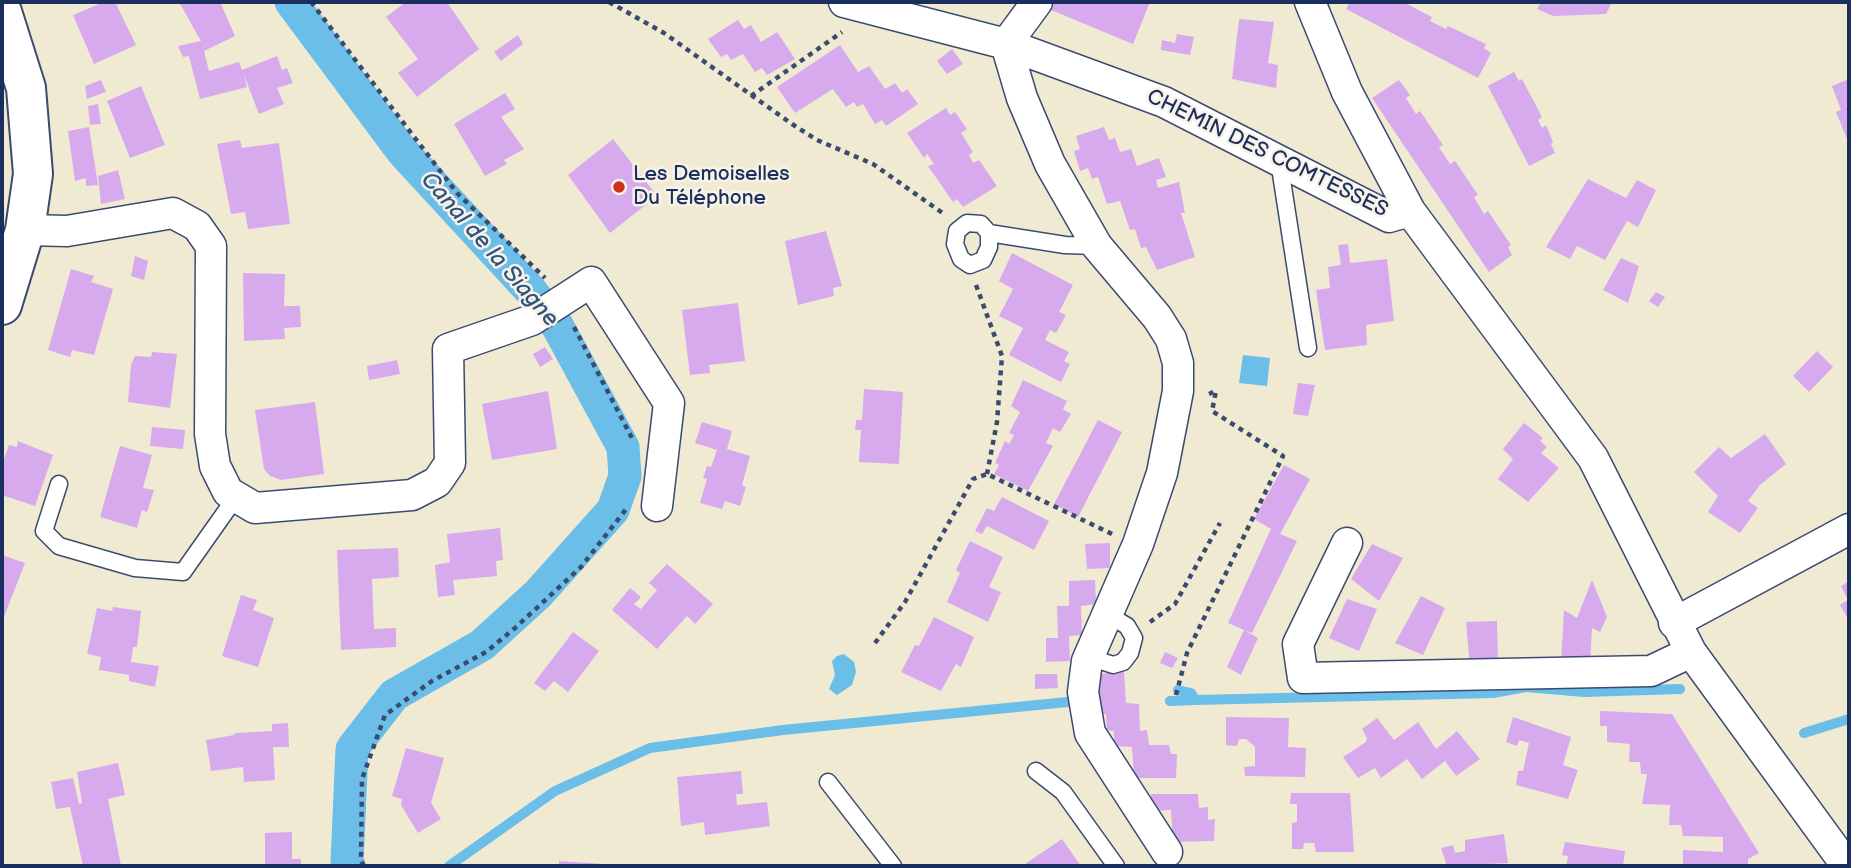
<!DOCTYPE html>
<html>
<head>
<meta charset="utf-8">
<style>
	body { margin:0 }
	#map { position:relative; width:1851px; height:868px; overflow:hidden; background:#f1ead3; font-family:"Balsamiq Sans",sans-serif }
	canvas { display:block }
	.frame { position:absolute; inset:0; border:4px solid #1b2f5e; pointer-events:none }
</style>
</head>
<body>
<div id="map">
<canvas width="1851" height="868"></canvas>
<div class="frame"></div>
</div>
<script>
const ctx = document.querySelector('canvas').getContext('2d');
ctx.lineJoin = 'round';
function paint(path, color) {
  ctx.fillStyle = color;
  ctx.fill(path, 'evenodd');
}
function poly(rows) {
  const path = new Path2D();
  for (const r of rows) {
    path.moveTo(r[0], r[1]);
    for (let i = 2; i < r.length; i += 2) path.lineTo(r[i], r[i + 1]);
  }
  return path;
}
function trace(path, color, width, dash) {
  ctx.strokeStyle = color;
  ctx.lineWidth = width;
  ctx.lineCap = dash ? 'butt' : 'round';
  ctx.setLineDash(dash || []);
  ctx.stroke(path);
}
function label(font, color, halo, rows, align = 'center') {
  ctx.font = font + ' "Balsamiq Sans",sans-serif';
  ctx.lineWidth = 5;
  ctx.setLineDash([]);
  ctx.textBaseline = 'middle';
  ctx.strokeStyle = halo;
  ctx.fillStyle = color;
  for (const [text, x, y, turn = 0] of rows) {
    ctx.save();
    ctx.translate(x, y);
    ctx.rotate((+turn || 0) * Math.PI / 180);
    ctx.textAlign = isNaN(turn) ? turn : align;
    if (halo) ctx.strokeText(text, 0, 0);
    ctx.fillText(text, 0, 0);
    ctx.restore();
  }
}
paint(poly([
	[1243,355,1270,358,1267,386,1239,383],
	[844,654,854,662,856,672,852,685,837,695,829,689,835,675,832,661,837,656]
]), '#6bbee7');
trace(poly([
	[1178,690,1191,693,1195,700,1493,693,1526,687,1584,692,1680,689],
	[1170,701,1196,700],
	[1804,733,1849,719],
	[449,866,555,791,650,748,783,730,1068,702]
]), '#6bbee7', 10);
trace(poly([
	[291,2,402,151,531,291,558,327,623,447,625,476,613,510,538,594,482,645,394,695,352,749,347,862,349,866]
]), '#6bbee7', 33);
paint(poly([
	[104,2,115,2,136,45,94,64,73,15],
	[179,2,220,2,235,36,204,51,209,71,239,62,242,70,277,56,282,70,287,68,293,83,277,88,284,104,259,114,244,75,247,87,200,99,189,56,183,57,178,46,201,41],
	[406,2,447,2,479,49,417,97,398,73,418,59,386,17],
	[1055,2,1150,2,1133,44,1051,10],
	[1350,2,1403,2,1432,17,1430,21,1446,29,1448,26,1486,44,1484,48,1491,53,1478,78,1346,9],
	[1541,2,1612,2,1606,14,1553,16,1537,9],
	[1239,19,1274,22,1268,63,1278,65,1276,88,1232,79],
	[738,20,744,29,751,25,761,42,777,32,795,59,767,75,762,68,755,72,743,54,731,60,727,54,721,57,708,39],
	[1177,34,1194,37,1190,55,1161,50,1162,40,1175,43],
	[518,35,523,44,501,61,494,52],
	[840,45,858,72,869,66,885,89,895,83,902,93,907,89,918,104,886,126,882,120,875,124,863,104,857,107,854,102,846,107,833,89,795,113,777,87],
	[952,49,963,64,947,74,937,61],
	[1514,72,1519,81,1522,79,1542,117,1538,120,1542,128,1546,125,1553,142,1551,144,1555,153,1529,166,1488,86],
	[1849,79,1849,144,1836,112,1841,110,1832,86],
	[101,80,106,92,87,99,85,86],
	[1399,80,1410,95,1406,98,1416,114,1420,111,1443,145,1439,147,1450,164,1455,161,1478,195,1474,197,1484,214,1488,211,1511,245,1508,247,1512,255,1489,272,1372,98],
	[141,86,165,145,130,158,107,101],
	[505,93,515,109,501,117,524,149,504,160,507,164,485,176,454,124],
	[98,104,101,124,90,125,88,106],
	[946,108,950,115,955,112,967,129,961,133,973,152,969,155,973,163,979,160,997,186,963,207,957,199,953,202,928,166,934,164,927,154,924,158,907,133],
	[89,127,98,185,86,186,86,178,75,181,68,131],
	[1104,127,1109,140,1115,138,1120,152,1131,149,1137,166,1159,158,1166,177,1156,180,1158,188,1179,182,1185,213,1181,213,1195,257,1157,270,1146,247,1141,248,1135,229,1130,230,1120,201,1107,204,1098,177,1092,179,1088,168,1080,171,1074,151,1080,149,1076,136],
	[613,139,657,196,610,233,568,175],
	[240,140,242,148,279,143,290,224,248,229,245,212,231,214,217,144],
	[118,170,125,199,101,204,98,176],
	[1588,179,1626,198,1637,180,1656,190,1638,227,1627,221,1605,260,1577,246,1570,259,1546,247],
	[826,231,842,286,833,288,834,296,798,305,785,241],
	[1348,244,1350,263,1387,259,1394,321,1366,325,1367,345,1325,350,1316,290,1330,288,1328,267,1341,265,1338,245],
	[1012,253,1073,285,1059,312,1066,315,1056,333,1050,330,1045,340,1069,352,1064,361,1070,364,1061,382,1009,355,1023,328,999,316,1013,289,999,281],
	[135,256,148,261,144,280,131,276],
	[1621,258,1639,266,1628,303,1603,290],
	[71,269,94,276,91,282,113,289,94,355,72,350,70,357,48,350],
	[243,273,285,274,284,306,300,306,301,327,284,328,285,339,244,341],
	[1656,292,1665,297,1658,307,1649,301],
	[738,303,745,361,709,365,710,373,690,375,682,310],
	[545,347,553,359,540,367,533,354],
	[1817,351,1833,367,1809,392,1793,376],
	[152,352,177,354,170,408,128,402,131,365,135,356,151,357],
	[397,360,400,374,369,380,367,366],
	[1023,380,1067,401,1063,409,1071,414,1060,432,1053,428,1046,443,1053,446,1028,491,994,474,999,465,995,463,1005,441,1009,444,1014,435,1009,433,1020,412,1011,406],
	[1298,383,1315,385,1308,416,1293,414],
	[864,389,903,392,899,464,859,462,861,430,855,430,856,420,862,420],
	[548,391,557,449,492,460,482,404],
	[315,402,324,474,281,480,270,476,264,469,255,410],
	[1098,420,1122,432,1078,517,1054,504],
	[702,422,732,431,727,449,750,456,742,485,746,487,740,506,725,501,722,509,700,503,707,479,703,478,707,466,711,467,717,450,695,443],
	[1524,423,1543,438,1540,441,1547,447,1541,453,1559,468,1528,502,1498,479,1513,459,1503,449],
	[152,427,185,430,183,449,150,446],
	[1765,434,1786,464,1760,485,1748,501,1758,508,1740,533,1708,512,1718,496,1694,472,1719,447,1731,458],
	[18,441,53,455,35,506,2,495,4,483,2,465,9,445,17,447],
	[120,446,152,455,143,488,154,490,147,512,142,510,137,528,100,517],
	[1284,465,1310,479,1280,534,1297,541,1252,633,1244,630,1258,638,1241,675,1227,667,1244,630,1228,623,1271,529,1254,519],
	[1002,497,1049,521,1034,550,987,526,982,534,975,531,987,508,994,511],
	[500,528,503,560,496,561,497,576,453,580,455,595,438,597,435,565,450,562,447,534],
	[970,541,1003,557,989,587,1001,592,988,622,947,602,960,573,956,570],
	[1110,543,1110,568,1087,569,1085,544],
	[1372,544,1403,558,1379,601,1351,579],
	[398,548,399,577,372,579,374,629,396,628,396,647,341,650,337,550],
	[2,555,25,563,2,622],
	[667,564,713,604,695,624,687,616,657,649,612,610,630,588,641,597,634,604,641,609,657,590,649,583],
	[1095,580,1096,604,1081,606,1082,635,1069,636,1070,661,1046,662,1046,638,1058,638,1057,606,1069,606,1069,581],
	[1592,580,1607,617,1600,632,1592,628,1590,664,1561,663,1564,610,1577,618],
	[1849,581,1849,621,1840,605,1848,600,1841,586],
	[241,595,257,600,253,610,274,618,258,667,222,656],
	[1421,596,1445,608,1423,655,1395,643],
	[1347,599,1377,609,1359,651,1329,638],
	[113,607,141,611,137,647,133,647,131,662,159,666,155,687,129,681,129,675,99,670,101,657,87,654,97,608,112,611],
	[934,617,974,637,961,667,956,664,941,691,901,672,915,645,919,646],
	[1497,621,1498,663,1470,668,1466,622],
	[573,632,599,651,568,692,554,681,545,691,534,683],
	[1165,652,1178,658,1172,668,1160,663],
	[1124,672,1126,703,1139,704,1140,731,1147,730,1149,745,1169,745,1171,754,1177,754,1176,778,1134,778,1132,747,1114,746,1114,731,1107,730,1106,714,1100,714,1098,674],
	[1035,674,1057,674,1058,688,1035,689],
	[1600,711,1672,714,1759,853,1748,859,1748,866,1683,866,1683,850,1723,852,1723,837,1683,836,1681,825,1669,825,1670,805,1642,804,1647,774,1641,774,1640,762,1629,762,1630,744,1607,742,1607,726,1600,726],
	[1226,717,1289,718,1288,747,1306,748,1305,777,1245,776,1244,767,1255,766,1255,747,1246,739,1239,739,1237,746,1226,745],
	[1513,717,1571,737,1563,765,1578,770,1568,799,1516,785,1518,771,1523,771,1529,743,1519,740,1517,746,1506,742],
	[1377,718,1394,740,1418,722,1436,749,1457,731,1480,759,1456,776,1445,761,1422,779,1407,759,1381,778,1375,768,1358,778,1343,757,1366,742,1367,738,1362,729],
	[288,723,289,747,273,747,275,780,244,782,243,767,211,771,206,740,234,735,235,733,272,731,272,724],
	[406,748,444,758,431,803,441,819,418,833,401,805,402,799,392,796],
	[118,763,125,795,108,799,121,866,83,866,70,807,56,809,51,782,73,778,79,804,82,803,77,772],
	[741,771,743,794,736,794,737,805,767,802,770,826,705,835,704,822,681,826,677,777],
	[1291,793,1350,793,1354,852,1316,852,1314,843,1304,843,1303,849,1292,849,1292,823,1297,822,1297,804,1290,804],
	[1151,794,1198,794,1199,808,1208,807,1208,820,1215,819,1214,841,1173,842,1171,810,1151,811],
	[292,832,292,859,301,859,301,866,265,866,265,833],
	[1504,834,1508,863,1447,866,1441,848,1453,845,1455,853,1465,851,1465,840],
	[1062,839,1081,866,1022,866],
	[1565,842,1625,851,1623,866,1566,866,1568,856,1562,855],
	[559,861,605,864,605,866,559,866]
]), '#d7aaee');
const service = poly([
	[1279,161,1308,348],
	[989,233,989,247,983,260,970,265,961,259,955,244,957,231,967,223,981,224,989,233,1065,245,1097,246],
	[59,484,44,531,59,546,135,568,183,572,236,497],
	[1092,650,1095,659,1113,665,1123,662,1130,653,1134,638,1127,626,1117,620,1105,619],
	[1036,771,1063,792,1116,866],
	[828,782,893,866]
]);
const minor = poly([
	[844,2,1006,44,1164,102,1389,217,1410,211],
	[1037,2,1006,44,1022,98,1050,164,1097,246,1157,317,1171,339,1178,363,1178,391,1162,473,1138,544,1087,661,1083,692,1090,733,1167,852],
	[1310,2,1347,92,1410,211,1593,458,1691,652,1847,866],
	[25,230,67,231,173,213,197,226,211,246,210,434,215,466,228,492,255,508,412,495,437,482,450,463,448,349,532,320,591,282,669,403,657,506],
	[1347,543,1298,644,1303,678,1651,671,1691,652],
	[1674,623,1849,529]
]);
const primary = poly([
	[2,12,26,88,33,174,25,230,2,305]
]);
trace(service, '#3b4b70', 19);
trace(minor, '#3b4b70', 33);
trace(primary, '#3b4b70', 42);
trace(poly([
	[311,2,457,193,545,278],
	[609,2,664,33,792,124,817,140,873,164,944,214],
	[751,96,842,32],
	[976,285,1002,356,997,422,987,474],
	[574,327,633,440],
	[1150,622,1175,604,1220,523],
	[875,643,905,602,973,479,987,474,1112,534],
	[1176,695,1187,653,1283,456,1212,411,1216,391,1209,394],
	[364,866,361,861,362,779,385,715,432,681,486,652,515,628,581,567,627,508]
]), '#3b4b70', 4.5, [5, 5]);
trace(service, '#fff', 16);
trace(minor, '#fff', 30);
trace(primary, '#fff', 38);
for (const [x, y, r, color] of [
	[619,187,7,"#c8321e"]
]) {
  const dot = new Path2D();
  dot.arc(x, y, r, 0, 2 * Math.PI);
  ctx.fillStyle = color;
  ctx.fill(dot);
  trace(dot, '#f7f3e8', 2.5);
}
label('21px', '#1b2f5e', '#f7f3e8', [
	["CHEMIN DES COMTESSES",1267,154,26]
]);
label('21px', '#1b2f5e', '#f7f3e8', [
	["Les Demoiselles",633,175],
	["Du Téléphone",633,199]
], 'left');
label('italic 23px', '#2f5380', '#f7f3e8', [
	["Canal de la Siagne",489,250,49]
]);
</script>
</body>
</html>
